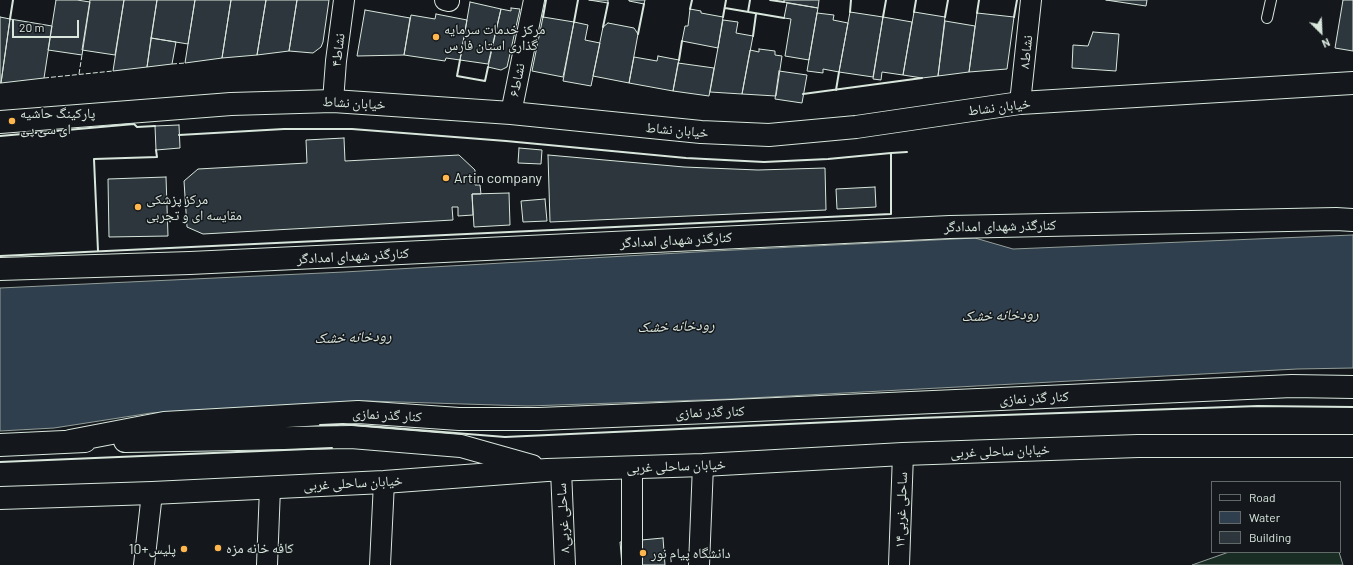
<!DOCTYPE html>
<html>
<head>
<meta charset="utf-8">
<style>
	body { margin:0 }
	#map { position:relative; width:1353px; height:565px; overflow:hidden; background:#14181c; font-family:Barlow,sans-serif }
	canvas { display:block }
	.legend { position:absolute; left:1211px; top:481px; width:130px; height:72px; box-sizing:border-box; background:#14181c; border:1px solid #626a69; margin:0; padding:5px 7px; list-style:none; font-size:12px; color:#d8e6dc }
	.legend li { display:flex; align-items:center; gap:8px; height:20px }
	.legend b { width:20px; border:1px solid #626a69 }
	.north { position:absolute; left:1301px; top:12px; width:40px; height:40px; -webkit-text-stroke:3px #14181c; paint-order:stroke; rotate:156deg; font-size:11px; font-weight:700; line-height:16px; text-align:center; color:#d8e6dc }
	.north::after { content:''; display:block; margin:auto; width:14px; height:18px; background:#d8e6dc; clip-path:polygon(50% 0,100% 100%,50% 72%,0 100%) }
	.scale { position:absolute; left:12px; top:20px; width:67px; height:18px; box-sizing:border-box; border:2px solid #d8e6dc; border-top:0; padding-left:5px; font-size:12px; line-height:14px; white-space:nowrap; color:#d8e6dc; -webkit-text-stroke:3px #14181c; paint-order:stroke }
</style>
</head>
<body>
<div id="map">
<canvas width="1353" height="565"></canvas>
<ul class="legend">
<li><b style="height:5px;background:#14181c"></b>Road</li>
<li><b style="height:11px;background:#2f3f4d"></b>Water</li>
<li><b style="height:11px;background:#2c363c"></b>Building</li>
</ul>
<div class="north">N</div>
<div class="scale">20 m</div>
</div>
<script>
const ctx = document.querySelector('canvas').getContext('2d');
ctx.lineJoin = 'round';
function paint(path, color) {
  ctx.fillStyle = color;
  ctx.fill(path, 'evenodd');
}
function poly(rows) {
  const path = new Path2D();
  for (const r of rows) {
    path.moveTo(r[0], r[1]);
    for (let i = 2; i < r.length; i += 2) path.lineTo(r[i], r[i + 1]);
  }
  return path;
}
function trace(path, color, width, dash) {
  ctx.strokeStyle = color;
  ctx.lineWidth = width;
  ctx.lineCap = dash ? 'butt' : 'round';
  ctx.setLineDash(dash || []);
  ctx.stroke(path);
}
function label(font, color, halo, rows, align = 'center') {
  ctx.font = font + ' Barlow,"Noto Naskh Arabic",sans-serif';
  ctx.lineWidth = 3;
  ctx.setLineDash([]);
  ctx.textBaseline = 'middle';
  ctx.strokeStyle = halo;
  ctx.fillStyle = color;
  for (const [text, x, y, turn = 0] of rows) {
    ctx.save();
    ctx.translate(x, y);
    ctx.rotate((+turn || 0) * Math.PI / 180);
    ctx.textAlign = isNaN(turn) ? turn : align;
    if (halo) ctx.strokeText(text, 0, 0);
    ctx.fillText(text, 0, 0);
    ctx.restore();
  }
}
const green = poly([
	[1229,552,1339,552,1343,565,1192,565,1229,552]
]);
paint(green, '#1a2d24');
trace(green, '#939e99', 1);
const water = poly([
	[1353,235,1353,368,1297,369,731,399,528,406,367,401,151,413,54,428,0,431,0,288,344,272,714,251,975,238,1013,249,1353,235]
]);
paint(water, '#2f3f4d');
trace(water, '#939e99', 1);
const building = poly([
	[56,0,77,0,90,2,82,55,48,50,56,0],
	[90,0,124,0,115,55,82,50,90,0],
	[124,0,157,0,147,67,113,71,124,0],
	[157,0,195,0,188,44,151,38,157,0],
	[195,0,231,0,222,58,185,63,195,0],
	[231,0,266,0,257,55,222,58,231,0],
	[266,0,297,0,289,51,257,55,266,0],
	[297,0,329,0,323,42,321,47,313,53,289,51,297,0],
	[589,0,608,0,608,3,589,0],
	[629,0,645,0,644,4,629,1,629,0],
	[784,0,819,0,818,8,784,2,784,0],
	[1106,0,1147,0,1146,6,1106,0],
	[1343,0,1353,0,1353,51,1335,48,1343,0],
	[470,2,501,9,488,64,460,60,470,2],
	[787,3,818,8,809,60,785,56,791,19,784,18,787,3],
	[511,8,520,9,507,67,501,70,488,67,501,9,511,11,511,8],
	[690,9,701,11,701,13,723,17,718,48,682,41,685,26,688,26,690,9],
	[365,10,410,18,404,55,357,56,365,10],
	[850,12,883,17,873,77,839,72,850,12],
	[914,12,945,17,938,76,922,78,903,75,914,12],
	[817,13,834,15,833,20,848,23,839,72,823,69,823,73,807,71,817,13],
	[977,13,1014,17,1007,69,969,72,977,13],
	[436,14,467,20,460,60,446,58,445,61,404,55,411,15,435,19,436,14],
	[0,17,10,19,1,83,0,83,0,17],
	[543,17,574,22,563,77,532,71,543,17],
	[883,17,912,22,903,75,882,72,881,80,873,79,883,17],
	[10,19,52,26,44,78,1,83,10,19],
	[723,20,738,22,736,33,753,36,742,94,710,92,723,20],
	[945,21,975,26,969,72,938,76,945,21],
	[574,22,588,25,585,40,600,43,591,86,563,81,574,22],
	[608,23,634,28,638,34,629,83,593,76,603,27,608,23],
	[1093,32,1119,34,1116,71,1072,68,1073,45,1088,46,1093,32],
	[151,38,176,42,172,64,147,67,151,38],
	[759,49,775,51,775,55,782,56,776,96,742,94,750,50,759,52,759,49],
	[658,56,679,60,673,91,629,83,634,57,657,61,658,56],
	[678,63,714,68,709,96,673,91,678,63],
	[779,71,807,75,802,103,775,99,779,71],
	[179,125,180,148,156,150,155,126,179,125],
	[344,138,345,161,459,155,475,170,475,185,480,185,481,194,472,194,473,215,458,216,458,207,452,207,453,220,203,234,187,227,184,181,198,169,307,163,306,140,344,138],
	[519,148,542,150,541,164,518,163,519,148],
	[548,155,684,167,758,170,825,168,826,210,550,222,548,155],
	[166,177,168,236,109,237,108,179,166,177],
	[875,187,876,207,837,209,836,189,875,187],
	[509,193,510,225,474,227,472,194,509,193],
	[545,199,547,221,523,222,521,201,545,199],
	[663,538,665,565,622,565,620,542,663,538]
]);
paint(building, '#2c363c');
trace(building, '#d8e6dc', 1);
const service = poly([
	[1267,18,1271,0]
]);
const minor = poly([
	[445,0,449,1],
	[333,101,336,61,344,0],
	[1020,103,1031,0],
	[511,113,534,0],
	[632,468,632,565],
	[561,470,565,565],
	[144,565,152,493],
	[267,565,270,488],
	[380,565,384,482],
	[699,565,703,465],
	[899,565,903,454]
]);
const secondary = poly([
	[0,122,231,104,333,101,511,113,701,132,769,135,856,127,1020,103,1353,83],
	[0,269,190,263,950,227,1336,219,1353,220],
	[70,441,164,423,358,412,459,419,539,419,709,412,1292,386,1353,387],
	[125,441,351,437,461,446,532,466],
	[0,445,85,441],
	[0,498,152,493,384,482,547,470,703,465,903,454,1138,446,1353,446]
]);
trace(service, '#d8e6dc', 12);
trace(minor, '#d8e6dc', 22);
trace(secondary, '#d8e6dc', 24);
trace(service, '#14181c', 10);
trace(minor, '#14181c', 20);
trace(secondary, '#14181c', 22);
trace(poly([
	[172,64,185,63],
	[79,74,82,55],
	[44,78,113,71]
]), '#d8e6dc', 1, [5, 2]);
trace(poly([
	[770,0,784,2],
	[725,8,784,18],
	[690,9,692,0],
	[748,12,750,0],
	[850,12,851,0],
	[914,12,916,0],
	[977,13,979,0],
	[543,17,546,0],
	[723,17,726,0],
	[883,17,886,0],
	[945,17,948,0],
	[1014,17,1017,0],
	[10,19,13,0],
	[574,22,578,0],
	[603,27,608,3],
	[638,34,644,4],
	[753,36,756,14],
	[460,60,457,76,485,81,488,67],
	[679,60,682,41],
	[836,90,839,72],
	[803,94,922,78],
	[0,136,134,124,137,127,155,126],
	[891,153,907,152],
	[98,251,94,159,157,157,156,150],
	[0,256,891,214,891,153,828,159,764,162,686,158,506,141,352,129,284,129,179,135],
	[320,425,343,424,505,437,919,418,1258,406,1353,407],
	[0,462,332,448]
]), '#d8e6dc', 2);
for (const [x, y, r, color] of [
	[436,37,4,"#ffb74d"],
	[12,121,4,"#ffb74d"],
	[446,178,4,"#ffb74d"],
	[138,207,4,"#ffb74d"],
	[218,548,4,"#ffb74d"],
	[184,549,4,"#ffb74d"],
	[643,553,4,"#ffb74d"]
]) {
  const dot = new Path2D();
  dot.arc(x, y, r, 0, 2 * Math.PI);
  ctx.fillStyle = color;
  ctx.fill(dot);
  trace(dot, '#14181c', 1.5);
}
label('14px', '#d8e6dc', '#14181c', [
	["مرکز خدمات سرمایه",444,29],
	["گذاری استان فارس",444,45],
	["پارکینگ حاشیه",20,113],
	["ای سی پی",20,129],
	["Artin company",454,178],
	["مرکز پزشکی",146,199],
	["مقایسه ای و تجربی",146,215],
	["کافه خانه مزه",226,548],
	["پلیس+10",176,549,"right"],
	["دانشگاه پیام نور",651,553]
], 'left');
label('14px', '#d8e6dc', '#14181c', [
	["نشاط۴",338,50,-83],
	["نشاط۸",1026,52,-84],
	["نشاط۶",517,80,-79],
	["خیابان نشاط",354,103,3],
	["خیابان نشاط",999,107,-7],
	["خیابان نشاط",677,130,5],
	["کنارگذر شهدای امدادگر",1000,226,-1],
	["کنارگذر شهدای امدادگر",676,240,-3],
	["کنارگذر شهدای امدادگر",353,256,-3],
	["کنار گذر نمازی",1034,398,-3],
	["کنار گذر نمازی",710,412,-2],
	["کنار گذر نمازی",387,415,3],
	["خیابان ساحلی غربی",1000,451,-2],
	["خیابان ساحلی غربی",676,466,-2],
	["خیابان ساحلی غربی",353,483,-3],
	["ساحلی غربی۱۴",901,510,-88],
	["ساحلی غربی۸",563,518,-93]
]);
label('italic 15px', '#d8e6dc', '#14181c', [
	["رودخانه خشک",1000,315,-2],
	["رودخانه خشک",676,326,-2],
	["رودخانه خشک",353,337,-2]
]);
</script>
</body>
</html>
